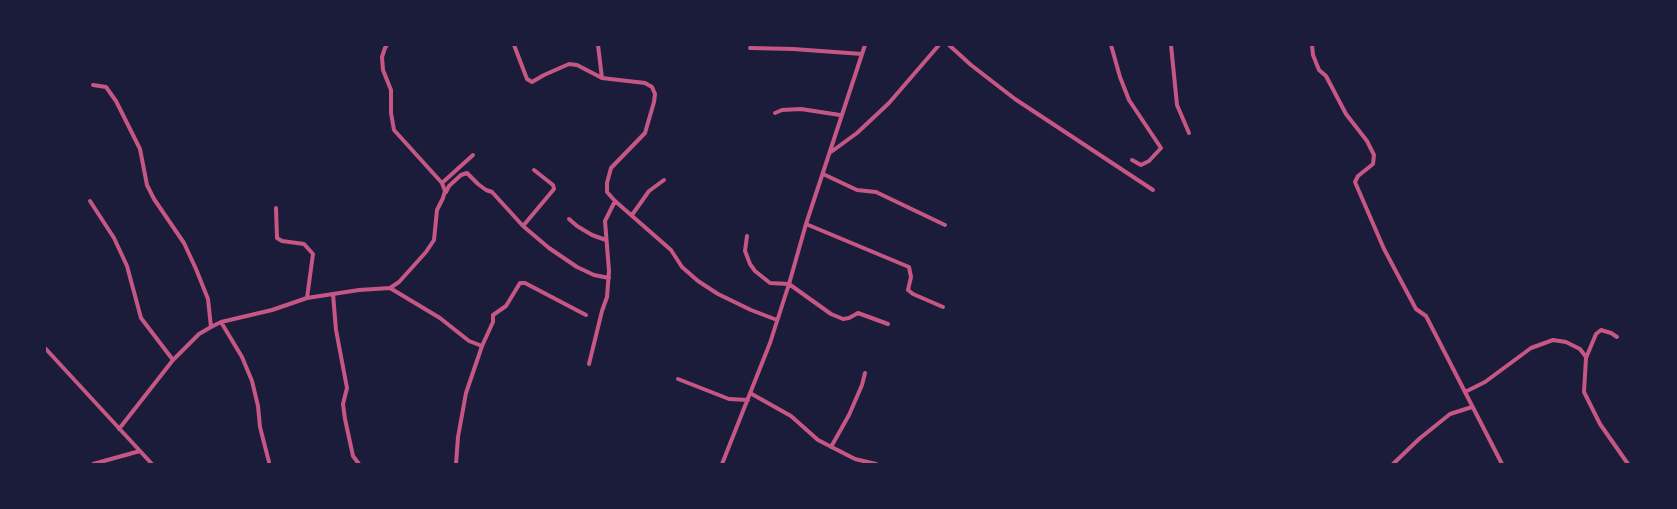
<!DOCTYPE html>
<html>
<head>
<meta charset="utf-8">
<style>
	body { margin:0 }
	#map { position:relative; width:1677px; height:509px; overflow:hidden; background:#1b1b3a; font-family:"Source Sans 3",sans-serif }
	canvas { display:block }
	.frame { position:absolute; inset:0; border:46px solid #1b1b3a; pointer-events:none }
</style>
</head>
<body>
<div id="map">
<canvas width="1677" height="509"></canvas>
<div class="frame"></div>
</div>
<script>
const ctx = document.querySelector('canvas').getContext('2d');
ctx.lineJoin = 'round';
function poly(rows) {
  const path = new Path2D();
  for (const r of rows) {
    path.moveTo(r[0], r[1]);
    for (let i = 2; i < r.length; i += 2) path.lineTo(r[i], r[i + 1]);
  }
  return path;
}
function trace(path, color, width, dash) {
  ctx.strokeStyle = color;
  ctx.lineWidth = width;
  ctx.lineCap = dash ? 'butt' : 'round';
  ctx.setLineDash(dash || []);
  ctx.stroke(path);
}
trace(poly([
	[514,45,527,79,532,82,544,75,569,64,577,65,602,78,645,83,652,87,655,94,654,102,645,133,611,168,607,183,607,192,615,201,671,250,682,267,698,281,718,294,751,310,777,320],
	[598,45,602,78],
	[949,45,971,65,1015,99,1153,190],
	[1111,45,1120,77,1129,100,1161,148,1149,161,1141,165,1132,160],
	[1171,45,1177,105,1189,133],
	[1312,45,1313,55,1319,70,1326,76,1346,114,1367,141,1374,155,1373,164,1358,176,1355,182,1384,249,1416,309,1426,316,1502,464],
	[750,48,793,49,862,54],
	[93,85,106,87,116,101,140,149,147,185,154,199,184,243,196,269,208,299,211,327],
	[775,113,782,110,801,109,840,115],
	[831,152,857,133,889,103,939,45],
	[823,174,857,190,876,192,945,225],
	[442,183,473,155],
	[446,192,449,186,461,175,467,173,478,184,486,190,492,192,523,226,549,248,577,267,594,275,609,278],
	[90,201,114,238,127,266,141,318,173,360],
	[276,208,277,238,282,241,304,244,313,254,307,298],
	[632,215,649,191,664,180],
	[569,219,577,226,592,235,606,240],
	[806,224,909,267,911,277,908,290,913,294,943,307],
	[523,226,554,189,553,185,534,170],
	[747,236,745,251,750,264,755,271,770,283,789,284,831,314,843,319,849,318,858,313,888,324],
	[390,288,440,318,469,341,482,346],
	[333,294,336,330,347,388,343,404,345,419,353,456,359,464],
	[221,322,242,357,252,381,258,406,260,427,269,462],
	[1617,337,1611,333,1601,330,1596,334,1586,358,1584,392,1600,424,1628,464],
	[45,348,152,464],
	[589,364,602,311,607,297,609,271,605,221,615,201],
	[678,379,729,399,748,400],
	[1465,392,1485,382,1531,348,1553,340,1566,342,1580,349,1586,357],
	[750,393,791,416,818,440,855,459,876,464],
	[119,429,173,360,199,334,211,327,221,322,272,310,307,298,359,290,390,288,399,282,426,252,434,240,437,210,443,198,445,191,442,183,394,130,391,113,391,90,383,70,382,57,385,48,387,45],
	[831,447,849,415,862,385,865,373],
	[93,464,140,451],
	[456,464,458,437,466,393,482,346,493,322,493,315,506,306,520,283,525,283,586,315],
	[722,464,770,343,789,284,806,224,865,45],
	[1393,464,1419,439,1450,414,1472,407]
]), '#c65784', 4);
</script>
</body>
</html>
